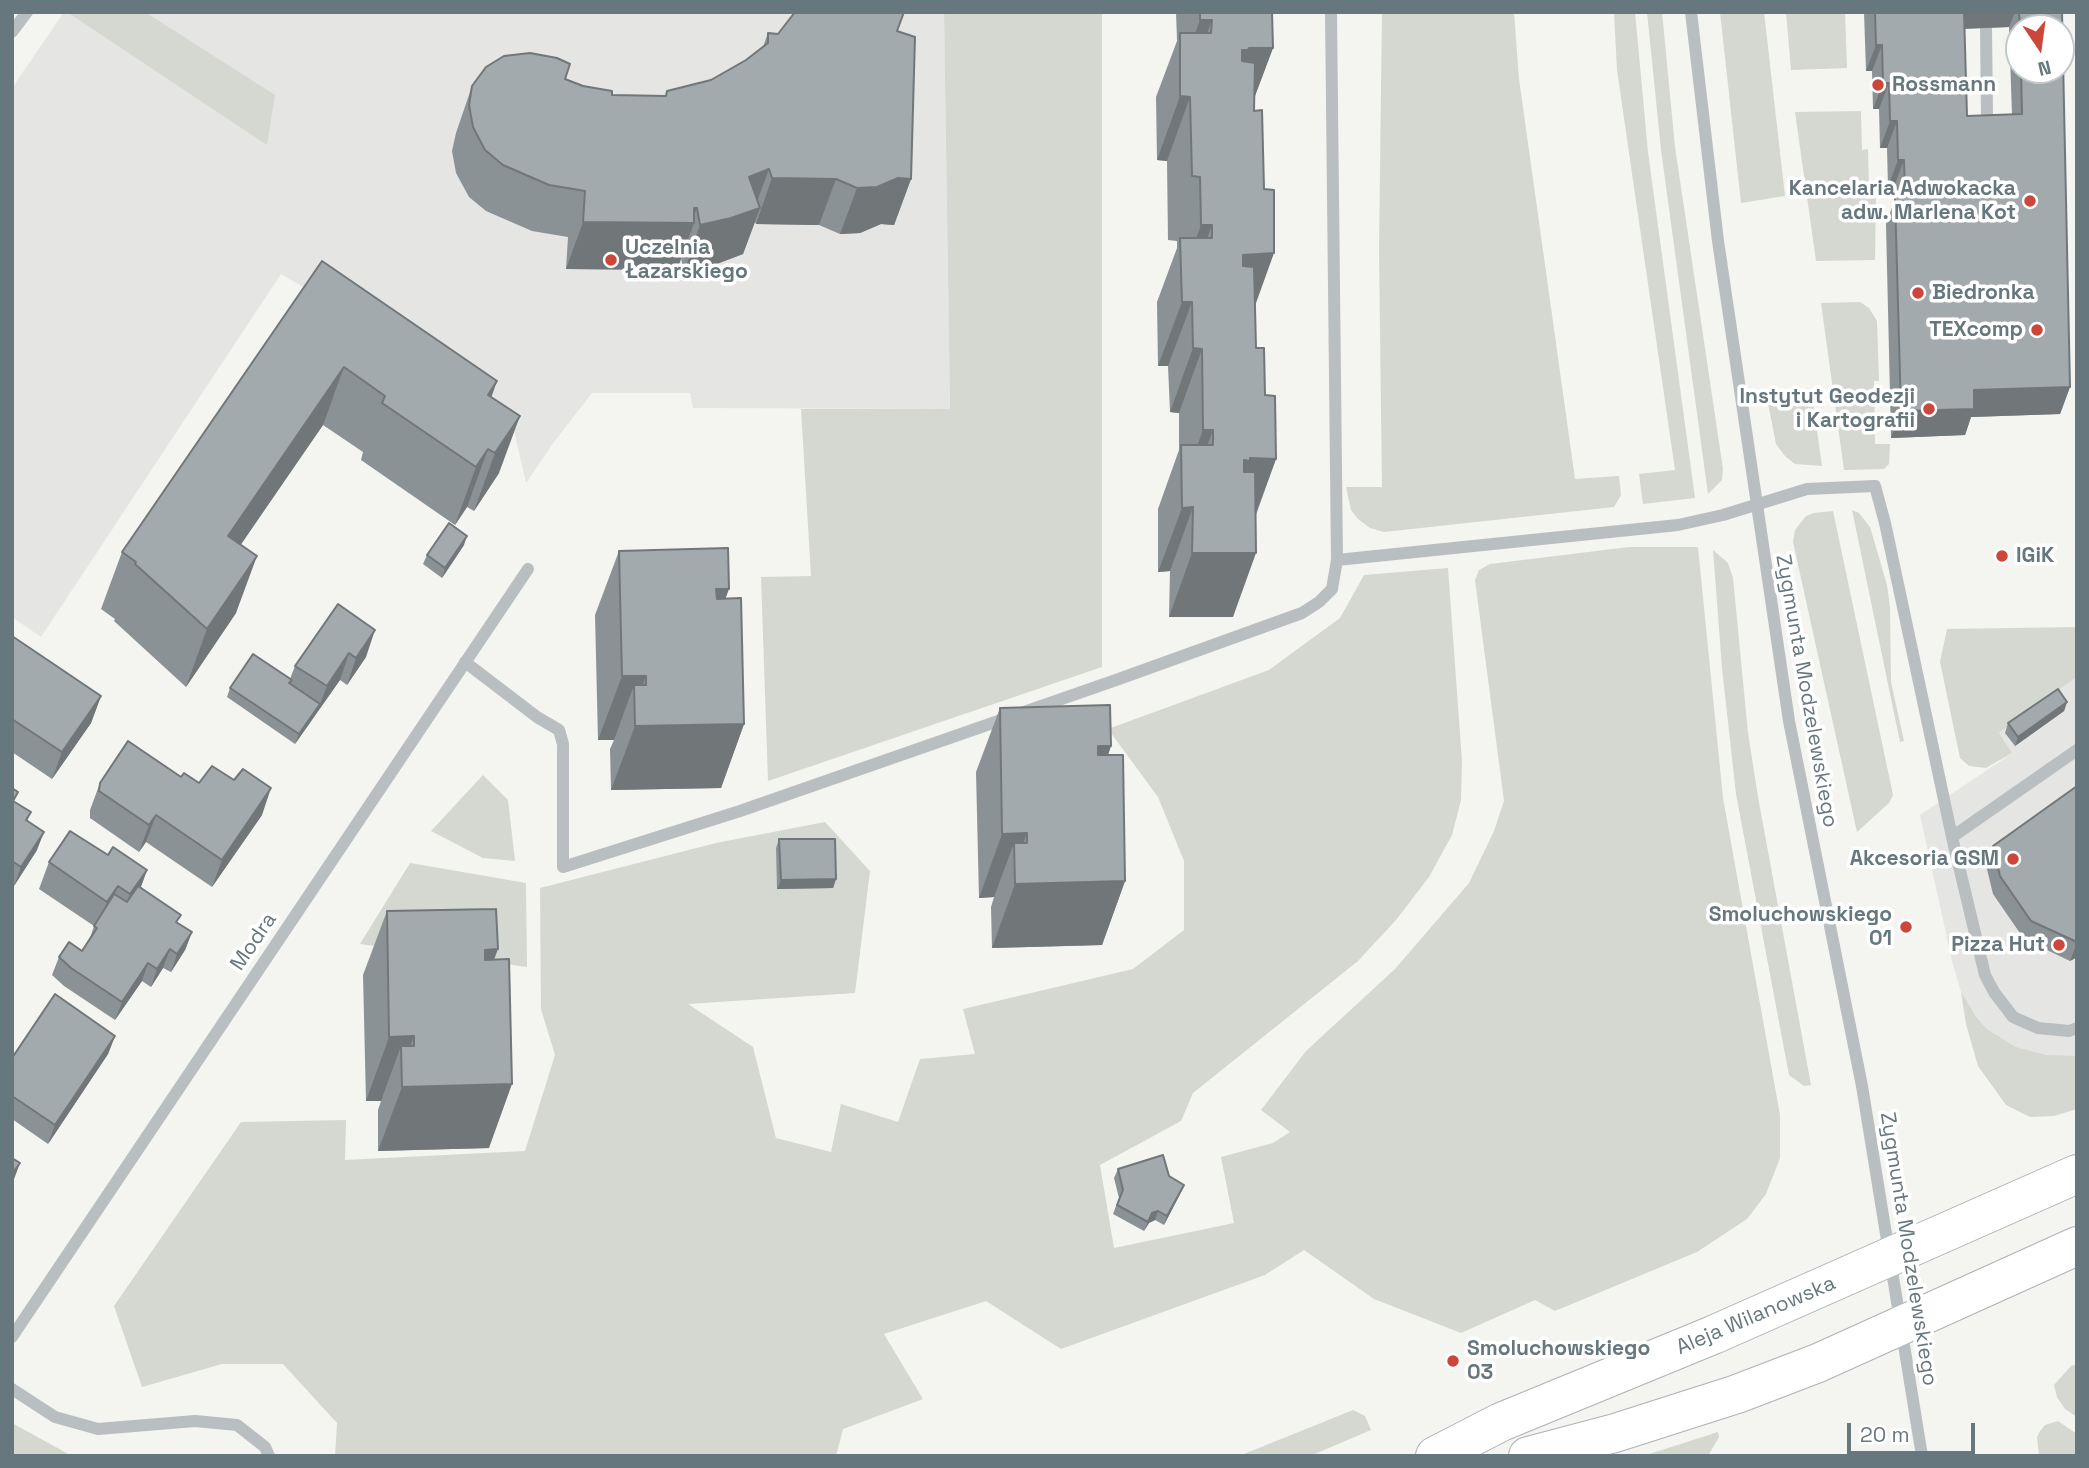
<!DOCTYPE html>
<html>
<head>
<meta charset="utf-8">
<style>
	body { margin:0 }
	#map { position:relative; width:2089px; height:1468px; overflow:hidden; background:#f4f4f1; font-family:"Space Grotesk",sans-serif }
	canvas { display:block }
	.frame { position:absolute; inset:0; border:14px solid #67777e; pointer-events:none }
	.north { position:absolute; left:2005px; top:14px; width:70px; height:70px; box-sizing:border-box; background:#fff; border:2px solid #c2c9cb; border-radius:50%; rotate:167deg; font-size:19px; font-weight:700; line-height:28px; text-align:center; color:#67777e }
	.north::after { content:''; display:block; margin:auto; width:24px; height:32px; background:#cc4739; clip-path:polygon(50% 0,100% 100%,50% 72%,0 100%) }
	.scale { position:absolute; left:1847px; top:1423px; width:128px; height:32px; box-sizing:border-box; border:4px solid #67777e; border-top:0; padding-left:9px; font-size:21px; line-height:24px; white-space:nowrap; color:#67777e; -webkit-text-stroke:5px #fff; paint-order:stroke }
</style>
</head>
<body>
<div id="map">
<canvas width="2089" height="1468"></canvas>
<div class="frame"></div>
<div class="north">N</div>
<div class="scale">20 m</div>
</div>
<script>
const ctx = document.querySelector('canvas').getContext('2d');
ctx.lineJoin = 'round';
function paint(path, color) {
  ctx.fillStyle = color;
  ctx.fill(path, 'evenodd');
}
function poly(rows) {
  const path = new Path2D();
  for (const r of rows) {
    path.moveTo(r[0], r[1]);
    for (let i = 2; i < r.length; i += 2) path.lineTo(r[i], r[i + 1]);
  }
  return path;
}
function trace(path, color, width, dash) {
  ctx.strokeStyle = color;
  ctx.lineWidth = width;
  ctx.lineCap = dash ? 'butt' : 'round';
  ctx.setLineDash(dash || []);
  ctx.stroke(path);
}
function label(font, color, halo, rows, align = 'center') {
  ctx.font = font + ' "Space Grotesk",sans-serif';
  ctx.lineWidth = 7;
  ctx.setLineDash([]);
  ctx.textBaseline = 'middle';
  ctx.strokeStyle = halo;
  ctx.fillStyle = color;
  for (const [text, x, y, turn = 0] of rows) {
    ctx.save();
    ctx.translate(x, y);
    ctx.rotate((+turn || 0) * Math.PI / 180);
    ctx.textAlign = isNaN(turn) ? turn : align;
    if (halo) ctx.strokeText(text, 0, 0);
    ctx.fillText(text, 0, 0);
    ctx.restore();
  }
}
paint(poly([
	[64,12,944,12,950,409,693,408,690,393,592,393,554,442,526,483,512,422,309,278,303,287,281,274,41,637,12,617,12,88],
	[2077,677,2077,1056,2064,1057,2047,1055,2016,1047,1987,1029,1970,1007,1961,992,1952,961,1920,815,2011,754,1998,734]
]), '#e5e5e4');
paint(poly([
	[67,12,145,12,275,95,267,145],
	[944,12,1102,12,1102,667,768,781,761,577,811,576,801,409,950,409],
	[1382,12,1514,12,1519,79,1575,479,1619,476,1621,495,1614,507,1384,532,1370,528,1358,519,1351,510,1346,487,1382,487,1379,249],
	[1614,12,1635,12,1648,152,1695,498,1643,504,1639,474,1675,470,1617,70],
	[1647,12,1662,12,1675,147,1723,469,1722,480,1708,494,1661,150],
	[1720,12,1764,12,1785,196,1741,203],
	[1786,12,1845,12,1847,68,1791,70],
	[1861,111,1862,150,1868,149,1869,188,1876,189,1875,260,1816,261,1795,112],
	[1860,302,1869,308,1877,321,1879,381,1874,381,1875,444,1890,444,1889,464,1884,469,1844,470,1821,303],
	[1811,388,1822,466,1795,464,1785,456,1776,444,1768,403,1773,398,1795,394,1799,390],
	[1852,510,1859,513,1870,527,1887,585,1890,607,1891,682,1904,741,1900,742],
	[1833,511,1893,795,1889,803,1857,832,1793,542,1795,530,1806,516,1814,513],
	[1629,547,1698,547,1723,798,1780,1115,1780,1158,1766,1194,1747,1219,1697,1252,1555,1311,1535,1300,1461,1333,1374,1299,1304,1250,1265,1275,1061,1349,986,1301,884,1334,923,1399,843,1429,836,1456,335,1456,337,1423,283,1364,222,1364,142,1387,114,1306,241,1122,346,1120,345,1160,525,1151,555,1055,541,1009,540,888,716,843,825,822,870,871,855,993,688,1004,753,1047,776,1138,831,1152,841,1104,898,1122,920,1059,975,1054,963,1009,1133,969,1184,930,1184,861,1158,797,1108,729,1269,670,1340,618,1364,575,1448,568,1462,761,1461,800,1452,835,1429,877,1396,920,1358,961,1193,1093,1181,1121,1100,1165,1114,1248,1234,1223,1221,1157,1273,1143,1290,1132,1261,1110,1306,1051,1395,969,1469,883,1494,831,1504,801,1475,580,1479,570,1490,564],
	[1713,550,1728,563,1733,578,1748,733,1758,797,1811,1085,1804,1086,1789,1075,1736,794,1722,668],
	[2077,627,2077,677,1999,733,2012,753,1986,768,1969,766,1960,758,1940,662,1947,629],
	[483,775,508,800,515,861,483,858,431,831],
	[410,863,526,883,527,967,360,944],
	[1961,992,1976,1016,1987,1029,2016,1047,2047,1055,2077,1056,2077,1109,2054,1116,2030,1117,2006,1105,1978,1066,1966,1024],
	[2077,1364,2077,1417,2065,1409,2057,1397,2054,1385,2071,1366],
	[1353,1410,1365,1416,1371,1430,1310,1456,1239,1456],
	[2058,1421,2077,1434,2077,1456,2039,1456,2037,1437,2040,1431,2045,1425],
	[12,1423,23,1429,72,1456,12,1456],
	[1718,1432,1719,1437,1708,1456,1643,1456]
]), '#d4d8d1');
const major = poly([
	[1435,1456,1501,1422,1713,1335,2077,1174],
	[1528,1456,1615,1433,1737,1394,1818,1363,2077,1246]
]);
trace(major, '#adb2b4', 40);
trace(poly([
	[1691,12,1718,241,1789,721,1862,1086,1922,1456],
	[1986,28,1987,117],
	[12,32,27,12],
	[1337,560,1678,525,1723,515,1807,489,1875,486,1885,523,1952,837],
	[465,662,537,717,559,730,563,744,563,867,740,811,1116,680,1302,613,1319,602,1332,589,1337,560,1331,12],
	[2077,750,1952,837,1985,975,1994,992,2013,1017,2038,1028,2069,1031,2077,1028],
	[12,1337,528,569],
	[12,1389,55,1417,98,1429,195,1421,237,1425,265,1447,269,1456]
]), '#b9bec0', 12);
trace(major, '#fff', 38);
paint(poly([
	[1176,12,1272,12,1273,48,1254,98,1255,306,1256,348,1276,459,1256,515,1233,617,1169,617,1170,571,1158,572,1158,509,1179,450,1179,413,1170,412,1168,366,1158,366,1157,302,1177,248,1177,241,1168,240,1167,161,1157,160,1156,97,1177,41],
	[1864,12,2062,12,2070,387,2060,414,1971,417,1965,435,1891,438,1886,224,1895,199,1894,187,1888,187,1887,148,1880,148,1879,109,1873,109,1872,71,1866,71],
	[2009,27,2012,115,1967,116,1964,29],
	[2019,28,2061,28,2061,70,2019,70],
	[897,31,911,179,894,225,881,224,860,233,840,234,819,225,756,224,755,222,743,254,714,265,684,272,681,258,677,270,566,269,568,237,532,231,486,211,469,197,456,173,452,151,456,133,472,86,565,79,612,95,666,96,667,91,711,80,746,60,763,47,768,33,778,34],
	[322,261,492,397,499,473,474,511,467,507,455,525,361,460,363,452,323,425,240,545,236,613,186,687,114,621,115,619,101,609,122,552],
	[464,545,442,578,423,564,427,555],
	[619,551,726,599,744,724,721,788,611,790,610,749,614,740,598,740,595,615],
	[338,604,366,657,347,685,340,680,295,744,227,697,230,688,290,679,295,666],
	[12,636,101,696,91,723,52,779,12,752],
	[2067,702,2064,711,2015,746,2005,733,2008,723],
	[1000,708,1111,746,1108,755,1125,881,1102,945,992,948,991,907,994,897,979,898,976,772],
	[181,777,199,783,262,815,212,887,146,842,139,852,90,818,90,810,100,783],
	[2077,786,2077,957,2070,961,2024,939,1993,894,1986,865,1993,846],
	[12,788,14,802,31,812,27,821,37,850,14,886,12,884],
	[779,839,836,879,833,888,777,889,776,848],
	[108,855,147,870,141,887,178,923,192,932,185,950,171,972,163,968,151,987,142,981,115,1020,64,986,52,975,59,957,82,951,89,941,94,926,39,889,49,862],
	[387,911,494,959,489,1148,378,1151,378,1110,381,1101,366,1101,363,975],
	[115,1036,108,1054,48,1144,12,1119,12,1058],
	[1118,1169,1169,1176,1180,1194,1164,1225,1155,1220,1149,1223,1144,1231,1113,1214,1119,1198,1114,1178]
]), '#8b9295');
paint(poly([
	[1960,12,2015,12,2009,27,1954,29],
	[1200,20,1212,20,1188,84,1180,75],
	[1876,45,1882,45,1872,71,1866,71],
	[1249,48,1273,48,1249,112,1226,112,1242,50],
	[1883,83,1889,83,1879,109,1873,109],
	[1180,96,1190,97,1167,161,1157,160],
	[1890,121,1897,121,1887,148,1880,148],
	[1898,160,1904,160,1894,187,1888,187],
	[769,169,754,210,760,208,743,254,714,265,684,272,700,225,749,177],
	[772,178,836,179,819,225,756,224],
	[898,178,911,179,894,225,881,224,860,233,840,234,857,188],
	[697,208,691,223,694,223,677,270,566,269,583,222],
	[1201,225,1212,225,1189,289,1181,280],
	[1274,253,1251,317,1220,319,1243,255],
	[1182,302,1192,302,1168,366,1158,366],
	[1193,348,1202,349,1179,413,1170,412],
	[344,367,323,425,207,594,228,536],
	[497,381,477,438,488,395],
	[2070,387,2060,414,1971,417,1965,435,1891,438,1901,411,1974,390],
	[520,416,499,473,474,511,495,453],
	[1203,430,1213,430,1190,494,1181,489],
	[488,449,467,507,455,525,476,467],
	[1250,458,1276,459,1252,523,1228,522,1244,460],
	[1193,507,1170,571,1158,572,1182,508],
	[467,536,464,545,442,578,445,568],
	[1192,553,1256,553,1233,617,1169,617],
	[257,556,236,613,186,687,207,629],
	[716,589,729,589,706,653],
	[375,630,366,657,347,685,356,658],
	[349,653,340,680,295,744,299,734,320,704,327,686],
	[622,676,646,676,634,708,634,685,614,740,598,740],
	[101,696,91,723,52,779,62,752],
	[2067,702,2064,711,2015,746,2018,737],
	[744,724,721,788,611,790,635,726],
	[1098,746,1111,746,1088,810],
	[271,788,262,815,212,887,222,860],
	[156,815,146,842,139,852,149,825],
	[44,832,37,850,14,886,21,867],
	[1027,833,1015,867,1014,843,994,897,979,898,1002,834],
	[147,870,137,897,120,921,130,894],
	[836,879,833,888,777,889,781,880],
	[1125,881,1102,945,992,948,1015,884],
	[118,886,108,912,97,929,107,902],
	[192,932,185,950,171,972,177,954],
	[2077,943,2077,957,2070,961],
	[170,949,163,968,151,987,157,969],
	[498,949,474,1013,485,950],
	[148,963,142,981,115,1020,122,1002],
	[115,1036,108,1054,48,1144,55,1125],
	[414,1036,402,1069,401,1046,381,1101,366,1101,389,1037],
	[512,1084,489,1148,378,1151,402,1087],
	[20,1163,13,1182,12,1183,12,1174],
	[1184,1185,1180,1194,1164,1225,1167,1216],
	[1158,1211,1155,1220,1149,1223,1144,1231,1152,1213]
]), '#717779');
const building = poly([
	[795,12,904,12,897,31,915,37,911,179,898,178,877,187,857,188,836,179,772,178,769,169,749,177,760,208,731,218,700,225,697,208,694,208,694,223,583,222,585,191,549,185,503,165,485,150,473,127,469,105,472,86,486,67,504,56,530,53,557,58,570,64,565,79,583,86,612,91,612,95,666,96,667,91,711,80,746,60,768,43,768,33,778,34,795,12],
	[1200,12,1272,12,1273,48,1249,48,1248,50,1242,50,1242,61,1255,63,1254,111,1262,110,1264,189,1274,190,1274,253,1243,255,1243,266,1254,267,1256,348,1264,348,1265,395,1275,396,1276,459,1250,458,1250,461,1244,460,1244,472,1255,472,1256,553,1192,553,1193,507,1182,508,1181,445,1213,445,1213,430,1203,430,1202,349,1193,348,1192,302,1182,302,1180,238,1212,238,1212,225,1201,225,1200,177,1192,176,1190,97,1180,96,1180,33,1211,33,1212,20,1200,20,1200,12],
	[1875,12,1964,12,1967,116,2022,114,2021,70,2061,70,2061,28,2020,28,2019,12,2062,12,2070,387,1974,390,1974,409,1901,411,1895,197,1905,197,1904,160,1898,160,1897,121,1890,121,1889,83,1883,83,1882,45,1876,45,1875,12],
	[322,261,497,381,488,395,520,416,495,453,488,449,476,467,382,403,385,396,344,367,228,536,257,556,207,629,135,564,136,562,122,552,322,261],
	[449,523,467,536,445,568,427,555,449,523],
	[728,548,729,589,716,589,717,599,741,598,744,724,635,726,634,685,646,685,646,676,622,676,619,551,728,548],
	[338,604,375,630,356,658,349,653,327,686,295,666,338,604],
	[12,636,101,696,62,752,12,719,12,636],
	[253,654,292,680,289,683,320,704,299,734,230,688,253,654],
	[2058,689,2067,702,2018,737,2008,723,2058,689],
	[1110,705,1111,746,1098,746,1098,755,1123,755,1125,881,1015,884,1014,843,1027,843,1027,833,1002,834,1000,708,1110,705],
	[128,741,181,777,184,773,199,783,212,766,234,780,243,769,271,788,222,860,156,815,149,825,99,791,100,783,128,741],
	[2077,786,2077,942,2031,921,2000,876,1993,846,2077,786],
	[12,788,18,792,13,801,31,812,26,820,44,832,21,867,12,861,12,788],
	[70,831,108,855,113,847,147,870,130,894,118,886,107,902,49,862,70,831],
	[779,839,835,839,836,879,781,880,779,839],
	[138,886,181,915,176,922,192,932,177,954,170,949,157,969,148,963,122,1002,71,968,59,957,69,942,82,951,97,928,94,926,114,894,127,902,138,886],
	[496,909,498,949,485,950,485,960,509,959,512,1084,402,1087,401,1046,414,1046,414,1036,389,1037,387,911,496,909],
	[55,994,115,1036,55,1125,12,1096,12,1058,55,994],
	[1163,1155,1169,1176,1184,1185,1167,1216,1158,1211,1152,1213,1148,1222,1117,1205,1123,1190,1118,1169,1163,1155],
	[12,1158,20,1163,12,1174,12,1158]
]);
paint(building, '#a2aaad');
trace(building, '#717779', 2);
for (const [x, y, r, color] of [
	[1878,85,7,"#cc4739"],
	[2030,201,7,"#cc4739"],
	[611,260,7,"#cc4739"],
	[1918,293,7,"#cc4739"],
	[2037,330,7,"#cc4739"],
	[1929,409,7,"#cc4739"],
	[2002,556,7,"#cc4739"],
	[2013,859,7,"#cc4739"],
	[1906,927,7,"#cc4739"],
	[2059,945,7,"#cc4739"],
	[1453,1361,7,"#cc4739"]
]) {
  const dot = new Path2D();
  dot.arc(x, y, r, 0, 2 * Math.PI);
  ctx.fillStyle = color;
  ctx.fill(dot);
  trace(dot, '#fff', 2.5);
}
label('bold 21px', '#67777e', '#fff', [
	["Rossmann",1892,85,"left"],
	["Kancelaria Adwokacka",2016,189],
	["adw. Marlena Kot",2016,213],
	["Uczelnia",625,248,"left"],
	["Łazarskiego",625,272,"left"],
	["Biedronka",1932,293,"left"],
	["TEXcomp",2023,330],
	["Instytut Geodezji",1915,397],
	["i Kartografii",1915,421],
	["IGiK",2016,556,"left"],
	["Akcesoria GSM",1999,859],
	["Smoluchowskiego",1892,915],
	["01",1892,939],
	["Pizza Hut",2045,945],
	["Smoluchowskiego",1467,1349,"left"],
	["03",1467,1373,"left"]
], 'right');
label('21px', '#67777e', '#fff', [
	["Zygmunta Modzelewskiego",1806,691,80],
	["Modra",254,942,-56],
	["Zygmunta Modzelewskiego",1908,1249,81],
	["Aleja Wilanowska",1756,1316,-23]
]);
</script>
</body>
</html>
